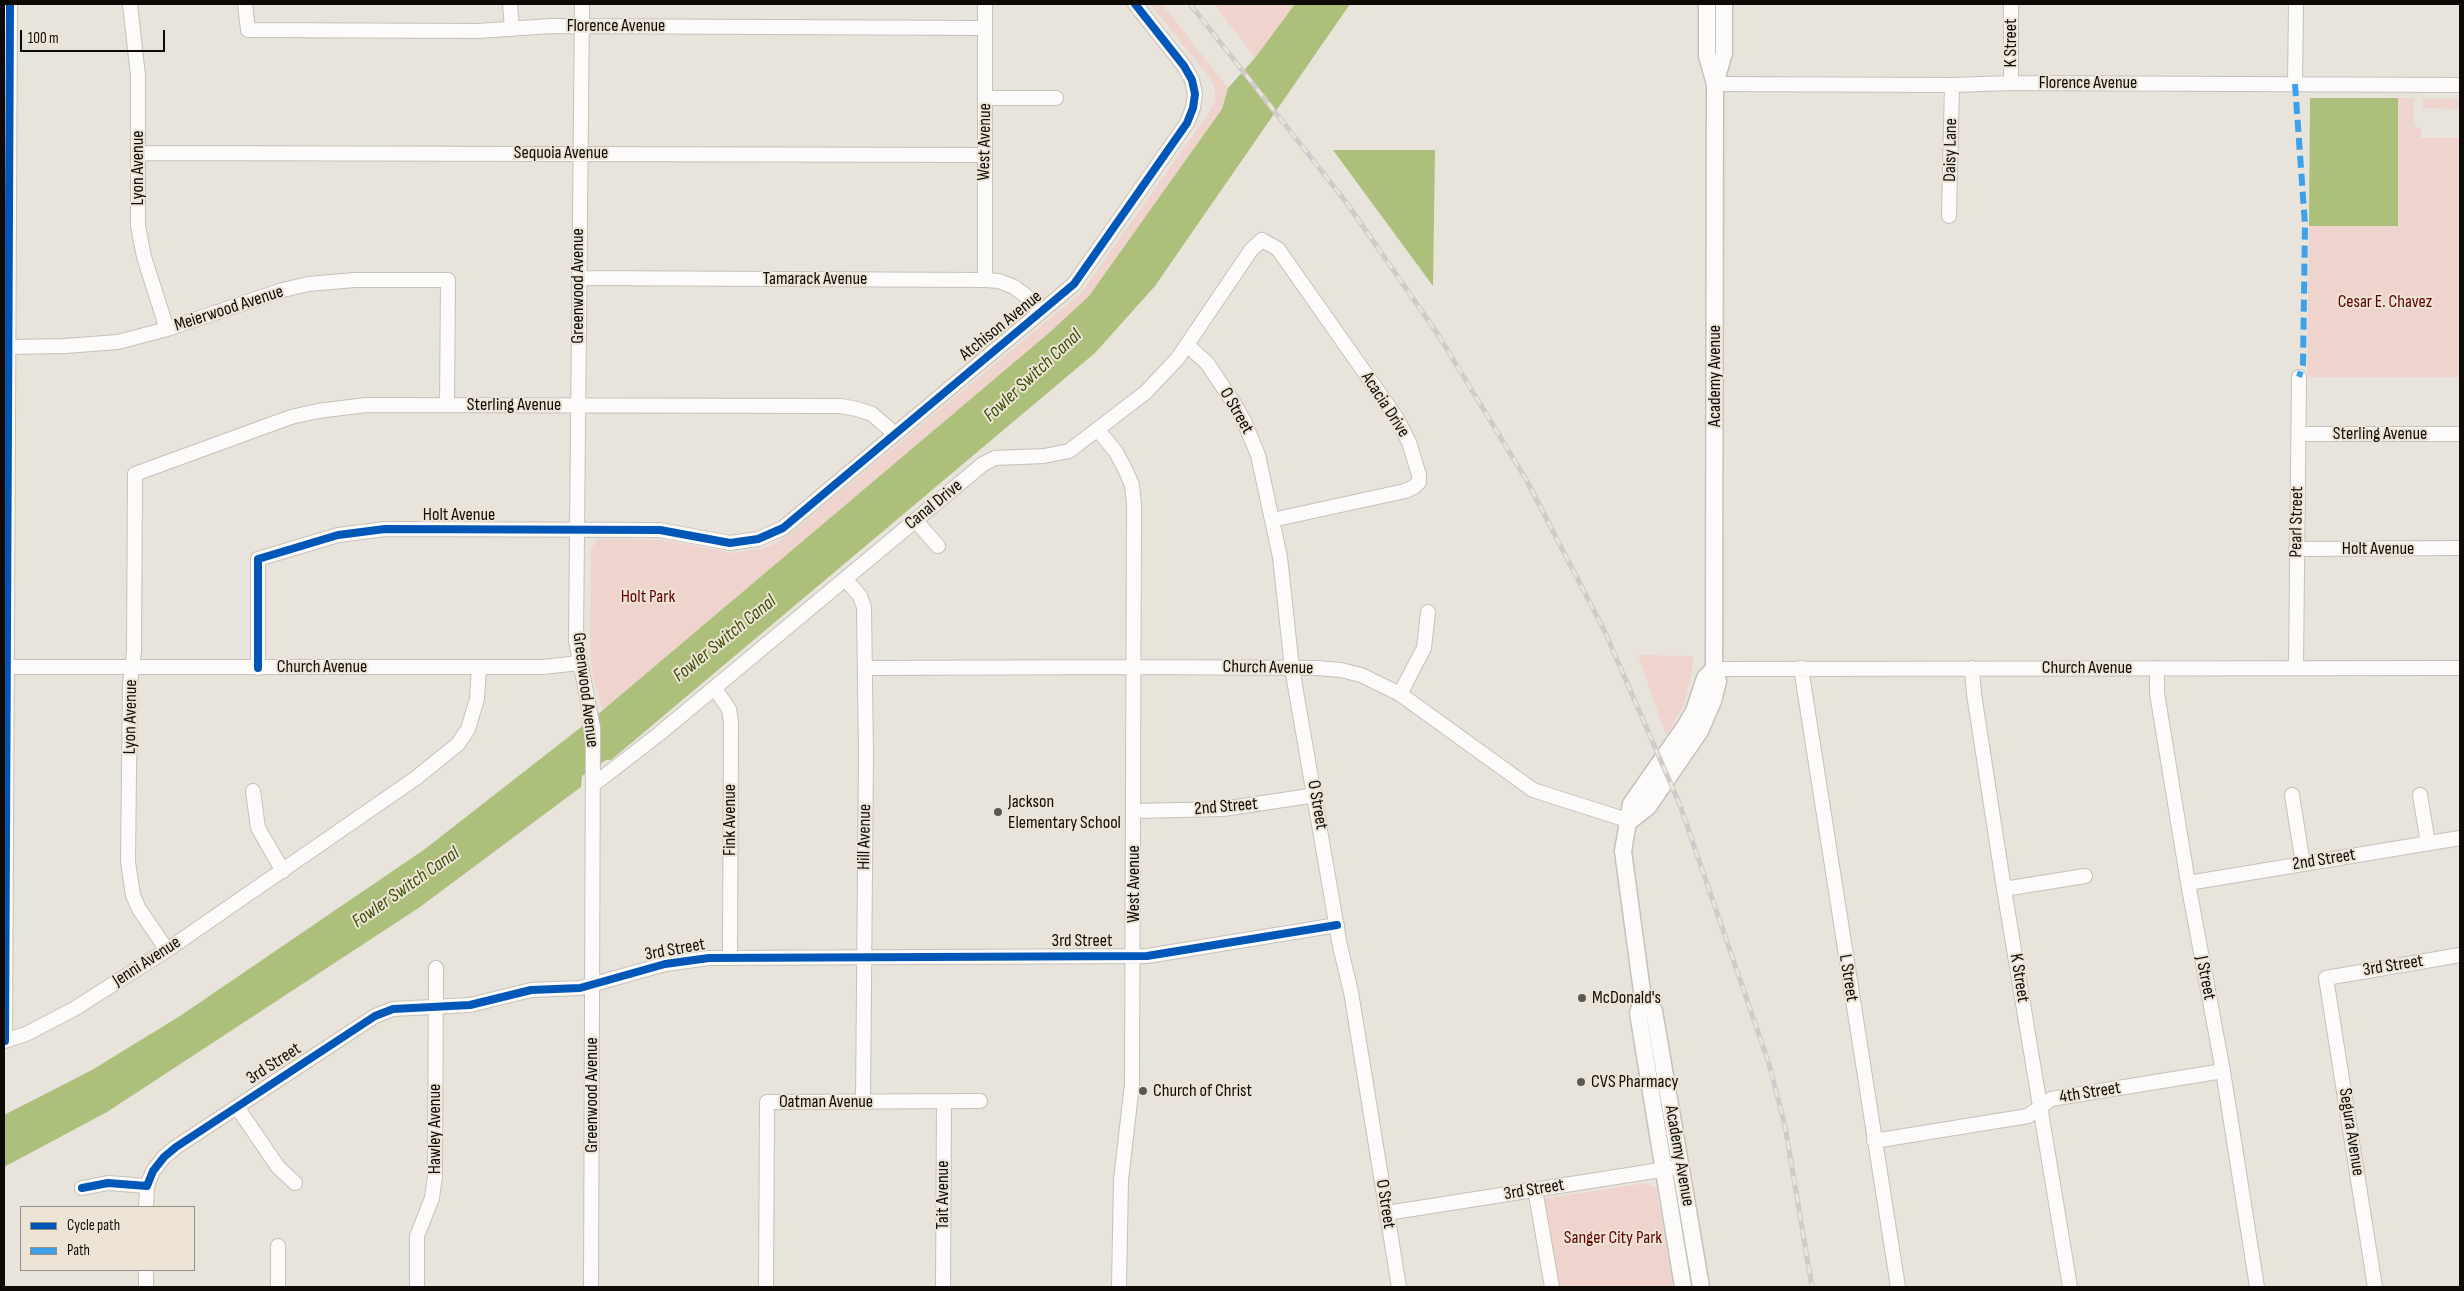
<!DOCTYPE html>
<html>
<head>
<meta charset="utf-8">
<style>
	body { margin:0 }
	#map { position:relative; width:2464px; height:1291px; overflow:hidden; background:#e8e3db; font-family:"Sofia Sans Condensed",sans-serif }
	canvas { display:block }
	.frame { position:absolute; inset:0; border:5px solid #0e0b07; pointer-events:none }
	.legend { position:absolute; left:20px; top:1206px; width:175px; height:65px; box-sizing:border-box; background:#ede4d6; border:1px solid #948d83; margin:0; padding:6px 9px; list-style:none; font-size:15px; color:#0e0b07 }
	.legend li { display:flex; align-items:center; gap:10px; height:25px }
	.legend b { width:25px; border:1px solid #948d83 }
	.scale { position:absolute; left:20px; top:30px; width:145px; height:22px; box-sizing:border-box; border:2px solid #0e0b07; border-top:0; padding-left:6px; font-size:15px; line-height:18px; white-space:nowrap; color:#0e0b07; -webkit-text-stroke:4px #ede4d6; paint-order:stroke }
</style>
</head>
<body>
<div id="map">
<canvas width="2464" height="1291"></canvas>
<div class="frame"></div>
<ul class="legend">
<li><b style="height:6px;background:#0057b8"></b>Cycle path</li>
<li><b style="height:6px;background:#3da1e9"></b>Path</li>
</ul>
<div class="scale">100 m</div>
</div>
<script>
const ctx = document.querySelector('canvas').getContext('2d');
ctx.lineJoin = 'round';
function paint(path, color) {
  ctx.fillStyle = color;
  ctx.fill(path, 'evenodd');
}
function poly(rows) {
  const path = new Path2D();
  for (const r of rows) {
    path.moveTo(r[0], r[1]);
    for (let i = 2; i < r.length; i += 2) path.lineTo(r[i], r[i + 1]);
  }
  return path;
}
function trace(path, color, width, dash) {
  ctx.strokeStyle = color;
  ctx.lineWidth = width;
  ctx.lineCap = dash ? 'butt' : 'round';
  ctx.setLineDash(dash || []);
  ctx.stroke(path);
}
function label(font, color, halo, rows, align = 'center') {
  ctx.font = font + ' "Sofia Sans Condensed",sans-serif';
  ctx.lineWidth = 4;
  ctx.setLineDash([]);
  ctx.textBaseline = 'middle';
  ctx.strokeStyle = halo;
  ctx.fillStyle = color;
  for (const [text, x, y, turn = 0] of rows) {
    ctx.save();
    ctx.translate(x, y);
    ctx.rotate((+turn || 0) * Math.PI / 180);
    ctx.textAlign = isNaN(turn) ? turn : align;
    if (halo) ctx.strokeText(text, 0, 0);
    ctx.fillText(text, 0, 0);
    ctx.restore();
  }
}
paint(poly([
	[1150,4,1162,4,1228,88,1222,109,1089,296,1050,332,603,710,593,676,590,651,591,549,598,539,663,540,732,553,760,549,773,545,792,532,1082,292,1210,111,1215,100,1215,88,1210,78],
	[1214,4,1295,4,1255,58],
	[2398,98,2414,98,2414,125,2421,130,2421,138,2460,138,2460,377,2307,377,2309,226,2397,226],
	[2423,98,2460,99,2460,109,2423,108],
	[1638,655,1693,656,1692,672,1684,705,1666,735],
	[1646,1183,1656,1188,1673,1287,1557,1287,1543,1199]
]), '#eed4cc');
paint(poly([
	[1295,4,1350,4,1155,286,1095,353,611,760,606,760,582,776,581,787,420,907,107,1112,4,1167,4,1115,92,1070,180,1016,425,849,603,710,1050,332,1089,296,1222,109,1228,88,1255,58],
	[2310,98,2398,98,2398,226,2309,226],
	[1333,150,1435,150,1433,286]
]), '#acc07b');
const minor = poly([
	[130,4,138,76,138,226,144,257,167,329],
	[245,4,248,30,478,31,551,26,984,28],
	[510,4,512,29],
	[582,4,576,641,593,728,591,1287],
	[985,4,985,280],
	[2011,83,2011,4],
	[1715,84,1952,85,2011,83,2460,85],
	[2295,84,2296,4],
	[985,98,1056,98],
	[138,153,984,155],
	[1949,216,1952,85],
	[578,278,985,280,999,281,1014,287,1025,295,1039,312],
	[1187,345,1207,363,1235,405,1244,421,1258,455,1280,557,1292,668,1340,946,1351,992,1399,1287],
	[10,347,65,346,118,342,167,329,283,290,308,284,355,280,448,280,447,405],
	[1098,430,1116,452,1125,469,1132,485,1134,504,1132,1084,1121,1180,1119,1287],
	[2299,434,2460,434],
	[915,520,938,546],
	[2296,549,2460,548],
	[845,579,860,596,864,607,866,754,863,1101],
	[4,667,543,667,579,663],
	[258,668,258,559,338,535,385,529,660,530,730,543,758,539,783,528,1074,284,1187,123,1193,108,1195,94,1192,80,1184,66,1135,4],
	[865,668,1134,667,1317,668,1341,670,1361,675,1400,694,1533,790,1630,821],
	[1801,668,1898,1287],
	[1972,668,1974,694,2004,889,2070,1287],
	[2157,668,2157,693,2188,883,2223,1071,2257,1287],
	[2296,668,2299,377],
	[1714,669,2460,668],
	[715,689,729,709,731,722,730,956],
	[1400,694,1424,648,1428,612],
	[593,785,659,734,983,464,995,458,1044,456,1069,451,1146,392,1178,358,1251,250,1262,240,1278,249,1396,417,1409,442,1419,475,1419,482,1414,487,1405,491,1272,520],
	[253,791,258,828,283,871],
	[2292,795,2303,864],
	[2420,795,2428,843],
	[1135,811,1223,809,1316,795],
	[2188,883,2460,838],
	[2004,889,2085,876],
	[167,950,139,909,133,895,128,862,130,684,134,651,135,474,291,417,318,411,366,405,841,406,857,409,872,414,895,434],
	[4,1041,26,1034,74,1009,167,950,416,778,458,744,468,729,477,699,479,667],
	[5,1041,10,4],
	[237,1107,278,1167,295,1183],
	[1874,1141,2028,1116,2051,1099,2223,1071],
	[82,1188,108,1183,147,1186,153,1171,164,1157,176,1147,375,1016,393,1009,470,1005,531,990,580,988,665,964,709,958,1147,956,1337,925],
	[1535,1189,1552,1287],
	[146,1207,147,1186],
	[1387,1213,1673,1168],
	[146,1270,146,1287],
	[278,1287,278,1246],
	[417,1287,417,1236,432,1198,435,1176,436,968],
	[766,1287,767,1102,980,1101],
	[943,1287,944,1102],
	[2375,1287,2326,978,2460,955]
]);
const major = poly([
	[1707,4,1707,56,1715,84],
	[1630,821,1648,807,1700,731,1713,701,1718,681,1714,669,1715,84,1724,53,1724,4],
	[1643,999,1654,1011,1701,1287],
	[1683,1287,1638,1013,1643,999,1623,851,1631,804,1686,725,1694,711,1705,678,1714,669]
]);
trace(minor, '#c5c1bb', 16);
trace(major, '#c5c1bb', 19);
trace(minor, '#fcfbfa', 14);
trace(major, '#fcfbfa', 16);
const rail = poly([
	[1190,4,1346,202,1437,333,1527,481,1605,632,1680,805,1769,1064,1785,1126,1812,1287]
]);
trace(rail, '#ceccca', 5);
trace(rail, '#ede4d6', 3, [9]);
trace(poly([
	[2295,84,2305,225,2303,364,2299,377]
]), '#3da1e9', 6, [12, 6]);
trace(poly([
	[258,668,258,559,338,535,385,529,660,530,730,543,758,539,783,528,1074,284,1187,123,1193,108,1195,94,1192,80,1184,66,1135,4],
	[5,1041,10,4],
	[82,1188,108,1183,147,1186,153,1171,164,1157,176,1147,375,1016,393,1009,470,1005,531,990,580,988,665,964,709,958,1147,956,1337,925]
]), '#0057b8', 8);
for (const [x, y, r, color] of [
	[998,812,5,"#5a5751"],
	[1582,998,5,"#5a5751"],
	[1581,1082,5,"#5a5751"],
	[1143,1091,5,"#5a5751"]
]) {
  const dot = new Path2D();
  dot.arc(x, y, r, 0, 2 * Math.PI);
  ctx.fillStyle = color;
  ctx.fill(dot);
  trace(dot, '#ede4d6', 2);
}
label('18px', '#0e0b07', '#ede4d6', [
	["Florence Avenue",616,26],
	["K Street",2011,43,-90],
	["Florence Avenue",2088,83],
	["West Avenue",985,142,-89],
	["Daisy Lane",1951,150,-89],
	["Sequoia Avenue",561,153],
	["Lyon Avenue",138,168,-90],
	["Tamarack Avenue",815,279],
	["Greenwood Avenue",578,286,-90],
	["Meierwood Avenue",229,309,-18],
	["Atchison Avenue",1001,326,-39],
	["Academy Avenue",1715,376,-90],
	["Sterling Avenue",514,405],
	["Acacia Drive",1385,405,57],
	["O Street",1236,411,60],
	["Sterling Avenue",2380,434],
	["Canal Drive",934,505,-39],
	["Holt Avenue",459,515],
	["Pearl Street",2297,522,-89],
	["Holt Avenue",2378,549],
	["Church Avenue",322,667],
	["Church Avenue",1268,668,1],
	["Church Avenue",2087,668],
	["Greenwood Avenue",585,690,83],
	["Lyon Avenue",131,717,-89],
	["O Street",1317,805,80],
	["2nd Street",1226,807,-5],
	["Fink Avenue",730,820,-90],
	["Hill Avenue",865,837,-89],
	["2nd Street",2324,860,-9],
	["West Avenue",1134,884,-90],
	["3rd Street",1082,941],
	["3rd Street",675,950,-10],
	["Jenni Avenue",147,962,-33],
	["3rd Street",2393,966,-9],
	["L Street",1848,978,81],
	["K Street",2019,978,81],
	["J Street",2205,978,79],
	["3rd Street",274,1064,-33],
	["4th Street",2090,1093,-9],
	["Greenwood Avenue",592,1095,-90],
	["Oatman Avenue",826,1102],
	["Hawley Avenue",435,1129,-90],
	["Segura Avenue",2351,1132,81],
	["Academy Avenue",1679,1156,80],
	["3rd Street",1534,1190,-9],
	["Tait Avenue",943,1195,-90],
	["O Street",1385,1204,81]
]);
label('18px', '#600100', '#ede4d6', [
	["Cesar E. Chavez",2385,302],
	["Holt Park",648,597],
	["Sanger City Park",1613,1238]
]);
label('18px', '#0e0b07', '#ede4d6', [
	["Jackson",1008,802],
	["Elementary School",1008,823],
	["McDonald's",1592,998],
	["CVS Pharmacy",1591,1082],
	["Church of Christ",1153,1091]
], 'left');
label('italic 19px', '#3b4f07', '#ede4d6', [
	["Fowler Switch Canal",1033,376,-43],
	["Fowler Switch Canal",725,639,-39],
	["Fowler Switch Canal",406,888,-35]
]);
</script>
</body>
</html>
